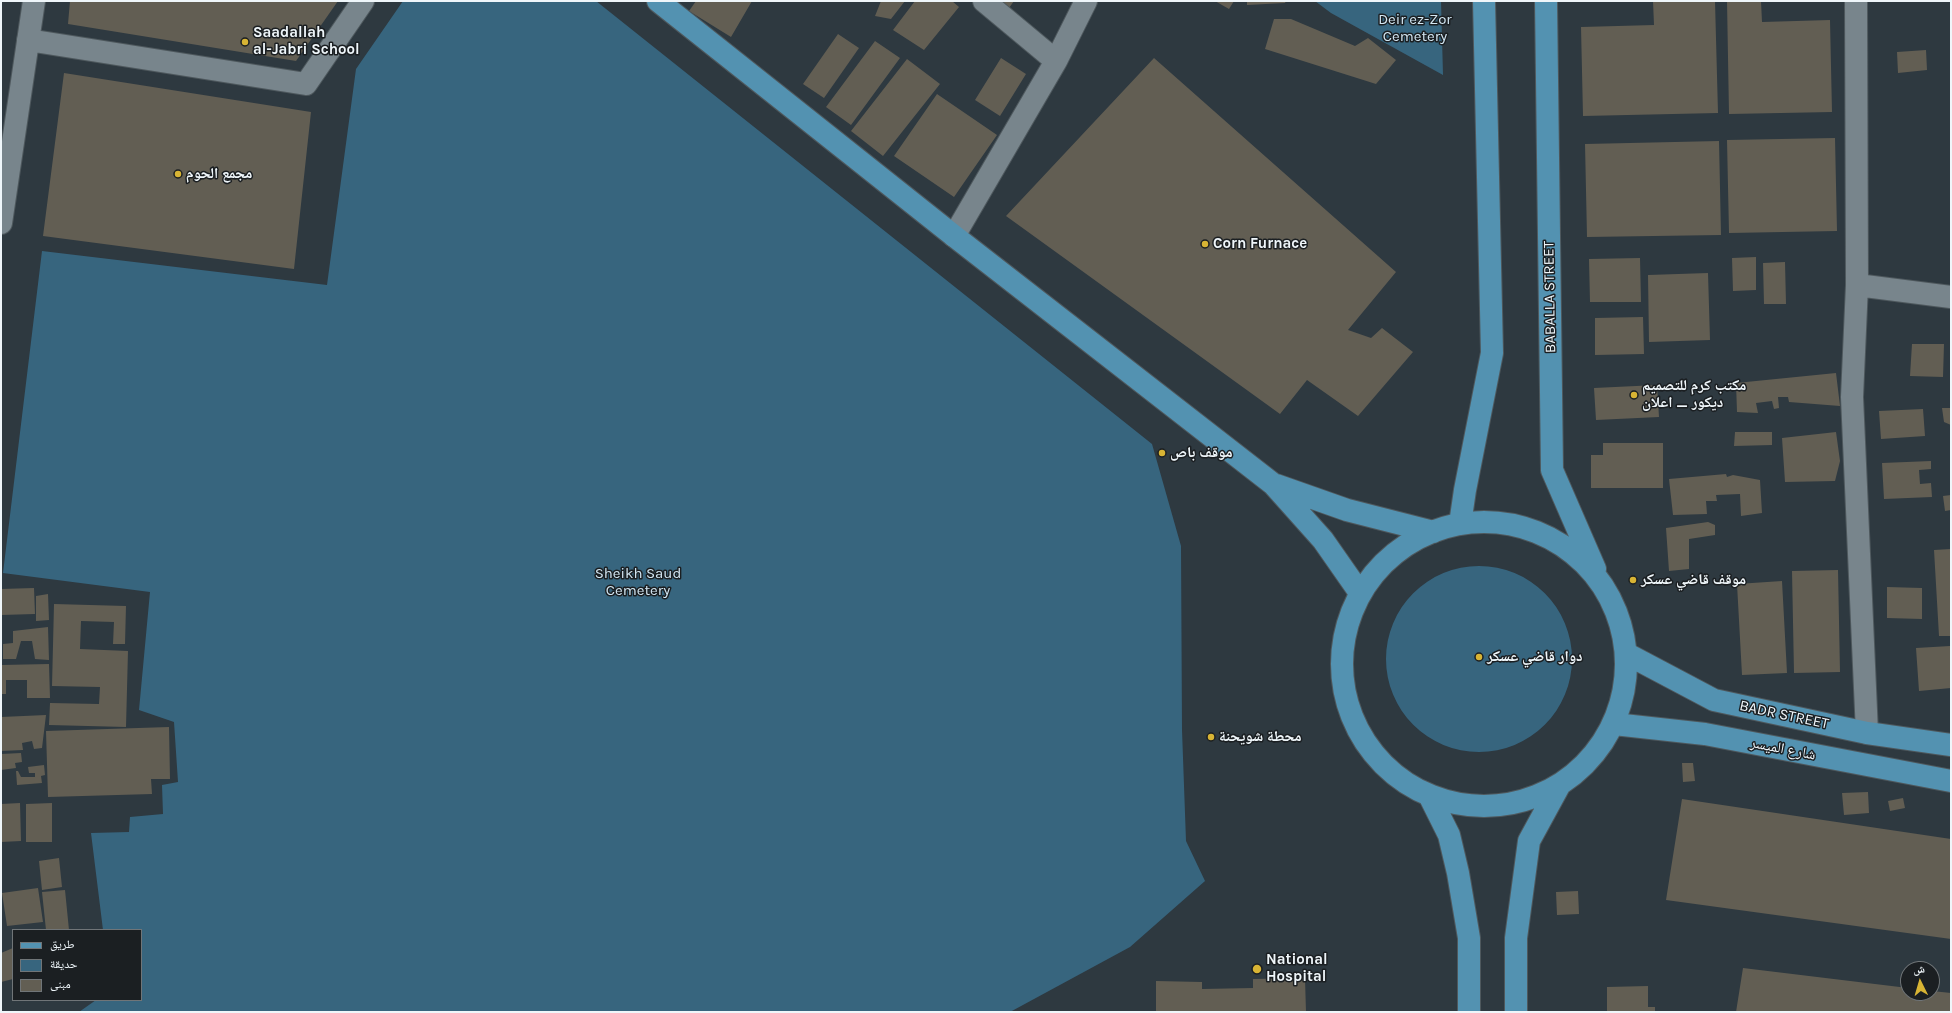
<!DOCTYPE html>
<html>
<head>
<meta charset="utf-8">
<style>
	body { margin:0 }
	#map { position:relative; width:1952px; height:1013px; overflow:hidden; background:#2e3940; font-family:Karla,"Noto Naskh Arabic",sans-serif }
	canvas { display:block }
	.frame { position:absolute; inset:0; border:2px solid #eff6fa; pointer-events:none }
	.legend { position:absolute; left:12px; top:929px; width:130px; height:72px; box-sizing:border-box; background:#1b1f22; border:1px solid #707578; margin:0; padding:5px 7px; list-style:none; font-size:12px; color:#eff6fa }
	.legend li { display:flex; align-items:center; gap:8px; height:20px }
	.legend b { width:20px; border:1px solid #707578 }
	.north { position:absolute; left:1900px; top:961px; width:40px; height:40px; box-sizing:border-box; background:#1b1f22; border:1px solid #707578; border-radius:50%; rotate:355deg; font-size:11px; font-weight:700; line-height:16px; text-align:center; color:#eff6fa }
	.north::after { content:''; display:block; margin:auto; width:14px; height:18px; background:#d8b434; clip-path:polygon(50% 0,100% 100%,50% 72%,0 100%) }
</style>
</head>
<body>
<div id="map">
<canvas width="1952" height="1013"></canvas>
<div class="frame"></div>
<ul class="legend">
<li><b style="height:5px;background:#5392b1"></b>طريق</li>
<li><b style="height:11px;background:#37657e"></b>حديقة</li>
<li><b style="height:11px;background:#625e53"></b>مبنى</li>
</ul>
<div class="north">ش</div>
</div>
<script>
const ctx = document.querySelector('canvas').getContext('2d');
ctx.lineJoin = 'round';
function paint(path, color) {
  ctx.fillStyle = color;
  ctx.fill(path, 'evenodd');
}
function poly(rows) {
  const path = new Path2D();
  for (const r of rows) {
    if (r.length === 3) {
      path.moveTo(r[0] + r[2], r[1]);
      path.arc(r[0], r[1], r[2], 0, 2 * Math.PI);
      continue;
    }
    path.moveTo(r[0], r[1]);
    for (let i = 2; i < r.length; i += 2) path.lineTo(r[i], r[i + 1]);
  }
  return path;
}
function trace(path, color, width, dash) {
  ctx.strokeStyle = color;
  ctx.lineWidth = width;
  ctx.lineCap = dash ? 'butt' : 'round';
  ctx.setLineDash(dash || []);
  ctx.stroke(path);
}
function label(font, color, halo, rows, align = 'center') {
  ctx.font = font + ' Karla,"Noto Naskh Arabic",sans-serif';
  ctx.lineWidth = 3;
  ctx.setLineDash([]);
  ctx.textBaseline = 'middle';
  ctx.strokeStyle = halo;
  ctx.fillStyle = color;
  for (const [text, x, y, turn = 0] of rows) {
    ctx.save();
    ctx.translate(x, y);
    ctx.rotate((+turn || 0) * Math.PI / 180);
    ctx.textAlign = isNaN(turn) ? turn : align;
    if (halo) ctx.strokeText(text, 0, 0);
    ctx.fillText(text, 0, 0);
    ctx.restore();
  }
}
paint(poly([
	[403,1,596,1,1152,444,1181,546,1182,730,1186,841,1205,881,1130,947,1010,1012,79,1012,96,1000,141,1000,141,930,103,930,91,833,129,832,130,817,163,814,162,785,178,782,174,722,139,710,150,592,3,573,42,251,327,285,356,69],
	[1315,1,1441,1,1443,75,1331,13],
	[1479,659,93]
]), '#37657e');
paint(poly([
	[70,1,338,1,296,61,68,24],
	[696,1,752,1,731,37,689,11],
	[881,1,905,1,891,19,875,16],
	[915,1,952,1,959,7,924,50,893,30],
	[1001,1,1014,1,1009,8],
	[1215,1,1234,1,1229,9],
	[1247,1,1286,1,1285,3,1247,5],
	[1653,1,1715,1,1718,113,1583,116,1581,27,1654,25],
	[1727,1,1761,1,1762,22,1830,20,1832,112,1729,114],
	[1274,19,1291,19,1355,46,1368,38,1396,60,1376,84,1265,49],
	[838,34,859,48,824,98,803,84],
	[875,41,900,58,851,125,826,107],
	[1926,50,1927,70,1898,73,1897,52],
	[1001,58,1026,74,1000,116,975,100],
	[1154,58,1396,272,1348,330,1371,338,1382,328,1413,352,1358,416,1307,380,1280,414,1006,216],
	[907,59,940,84,883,156,851,131],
	[64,73,311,112,294,269,43,236],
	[937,94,997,135,954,197,894,156],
	[1835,138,1837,231,1729,233,1727,140],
	[1719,141,1721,235,1587,237,1585,144],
	[1756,257,1756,290,1733,291,1732,258],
	[1640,258,1641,302,1590,302,1589,259],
	[1785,262,1786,304,1764,304,1763,263],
	[1708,273,1710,340,1649,342,1648,275],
	[1643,317,1644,354,1595,355,1595,318],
	[1912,344,1944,344,1943,377,1910,376],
	[1836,373,1840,406,1789,402,1788,397,1778,397,1779,408,1774,409,1772,401,1756,403,1758,413,1737,412,1736,383],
	[1657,385,1659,417,1596,420,1594,388],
	[1942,408,1951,408,1951,425,1944,422],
	[1923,409,1925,436,1881,439,1879,411],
	[1735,432,1772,432,1772,445,1734,446],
	[1836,432,1840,461,1835,481,1785,482,1782,438],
	[1603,443,1663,443,1663,488,1591,488,1591,455,1603,455],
	[1931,461,1931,469,1919,470,1920,484,1931,483,1932,497,1884,499,1882,463],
	[1726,474,1727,477,1733,475,1760,480,1762,513,1741,516,1740,494,1716,495,1717,501,1706,501,1707,514,1673,515,1669,479],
	[1951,495,1951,510,1945,511,1943,496],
	[1708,522,1715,525,1715,535,1689,539,1689,569,1669,571,1666,528],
	[1951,549,1951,636,1939,636,1934,550],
	[1838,570,1840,672,1794,673,1792,571],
	[1782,581,1787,673,1742,675,1737,584],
	[1887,587,1922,588,1922,619,1887,618],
	[34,588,35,614,1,615,1,589],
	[48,594,49,620,36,621,36,596],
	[54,604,126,606,125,644,113,644,114,622,81,621,80,649,128,651,126,727,49,725,50,703,99,704,100,687,52,686],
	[48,627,49,660,35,659,32,641,21,641,16,659,3,659,3,644,13,643,13,631],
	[1950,646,1951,688,1919,691,1916,648],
	[49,664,50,698,27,698,27,680,6,680,6,694,1,694,1,665],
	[46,715,42,748,34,749,32,741,22,743,23,750,1,751,1,717],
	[169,727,170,779,151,779,152,794,48,797,46,731],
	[21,753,22,762,15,763,16,768,1,770,1,754],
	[1682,763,1693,763,1695,781,1683,782],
	[44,765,45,775,41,776,42,783,17,785,16,771,18,771,21,777,35,777,35,773,29,773,28,767],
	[1868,792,1869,813,1844,815,1842,793],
	[1903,798,1905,808,1890,811,1888,801],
	[1682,799,1951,839,1951,939,1666,900],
	[20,803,21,841,1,842,1,804],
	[52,803,52,842,26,842,26,804],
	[59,858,62,887,42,890,39,861],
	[38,888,43,922,7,926,2,893],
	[65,890,69,930,46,930,42,892],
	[1578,891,1579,914,1557,915,1556,892],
	[13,948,13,979,1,982,1,953],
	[1743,968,1908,988,1908,993,1932,993,1932,991,1951,993,1951,1012,1736,1012],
	[1305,978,1306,1012,1156,1012,1156,981,1202,982,1202,989,1253,988,1253,979],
	[1648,986,1648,1007,1655,1007,1655,1012,1607,1012,1607,987]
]), '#625e53');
const minor = poly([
	[984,1,1056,61],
	[1856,1,1857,285,1951,297],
	[28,40,306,84,363,1],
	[1,223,34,1],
	[954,236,1056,61,1086,1],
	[1857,285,1852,397,1867,733]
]);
const major = poly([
	[658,1,954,236,1273,484,1323,540,1360,593],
	[1546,1,1552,470,1595,569],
	[1276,485,1347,510,1433,532],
	[1484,664,142],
	[1460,524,1465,490,1492,353,1484,1],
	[1627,654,1714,700,1867,733,1951,745],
	[1614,724,1705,734,1951,781],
	[1430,797,1449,835,1458,873,1469,938,1469,1012],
	[1516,1012,1516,938,1529,841,1559,786]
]);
trace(minor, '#4e585d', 24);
trace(major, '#4e585d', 24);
trace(minor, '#78858c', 22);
trace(major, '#5392b1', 22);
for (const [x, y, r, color] of [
	[245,42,4,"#d8b434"],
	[178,174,4,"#d8b434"],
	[1205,244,4,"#d8b434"],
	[1634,395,4,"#d8b434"],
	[1162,453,4,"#d8b434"],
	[1633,580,4,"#d8b434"],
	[1479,657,4,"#d8b434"],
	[1211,737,4,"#d8b434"],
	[1257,969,5,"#d8b434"]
]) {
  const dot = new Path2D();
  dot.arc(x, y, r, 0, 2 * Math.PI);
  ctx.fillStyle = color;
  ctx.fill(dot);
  trace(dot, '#1b1f22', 1.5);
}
label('15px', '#d3e7f3', '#1b1f22', [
	["Deir ez-Zor",1415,20],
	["Cemetery",1415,37],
	["Sheikh Saud",638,574],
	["Cemetery",638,591]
]);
label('bold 15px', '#eff6fa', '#1b1f22', [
	["Saadallah",253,33],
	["al-Jabri School",253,50],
	["مجمع الحوم",186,174],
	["Corn Furnace",1213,244],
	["مكتب كرم للتصميم",1642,386],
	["ديكور _ اعلان",1642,403],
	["موقف باص",1170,453],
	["موقف قاضي عسكر",1641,580],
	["دوار قاضي عسكر",1487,657],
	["محطة شويحنة",1219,737],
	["National",1266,960],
	["Hospital",1266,977]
], 'left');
label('15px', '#eff6fa', '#1b1f22', [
	["BABALLA STREET",1550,297,-91],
	["BADR STREET",1784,715,12],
	["شارع الميسر",1783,749,11]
]);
</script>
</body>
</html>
